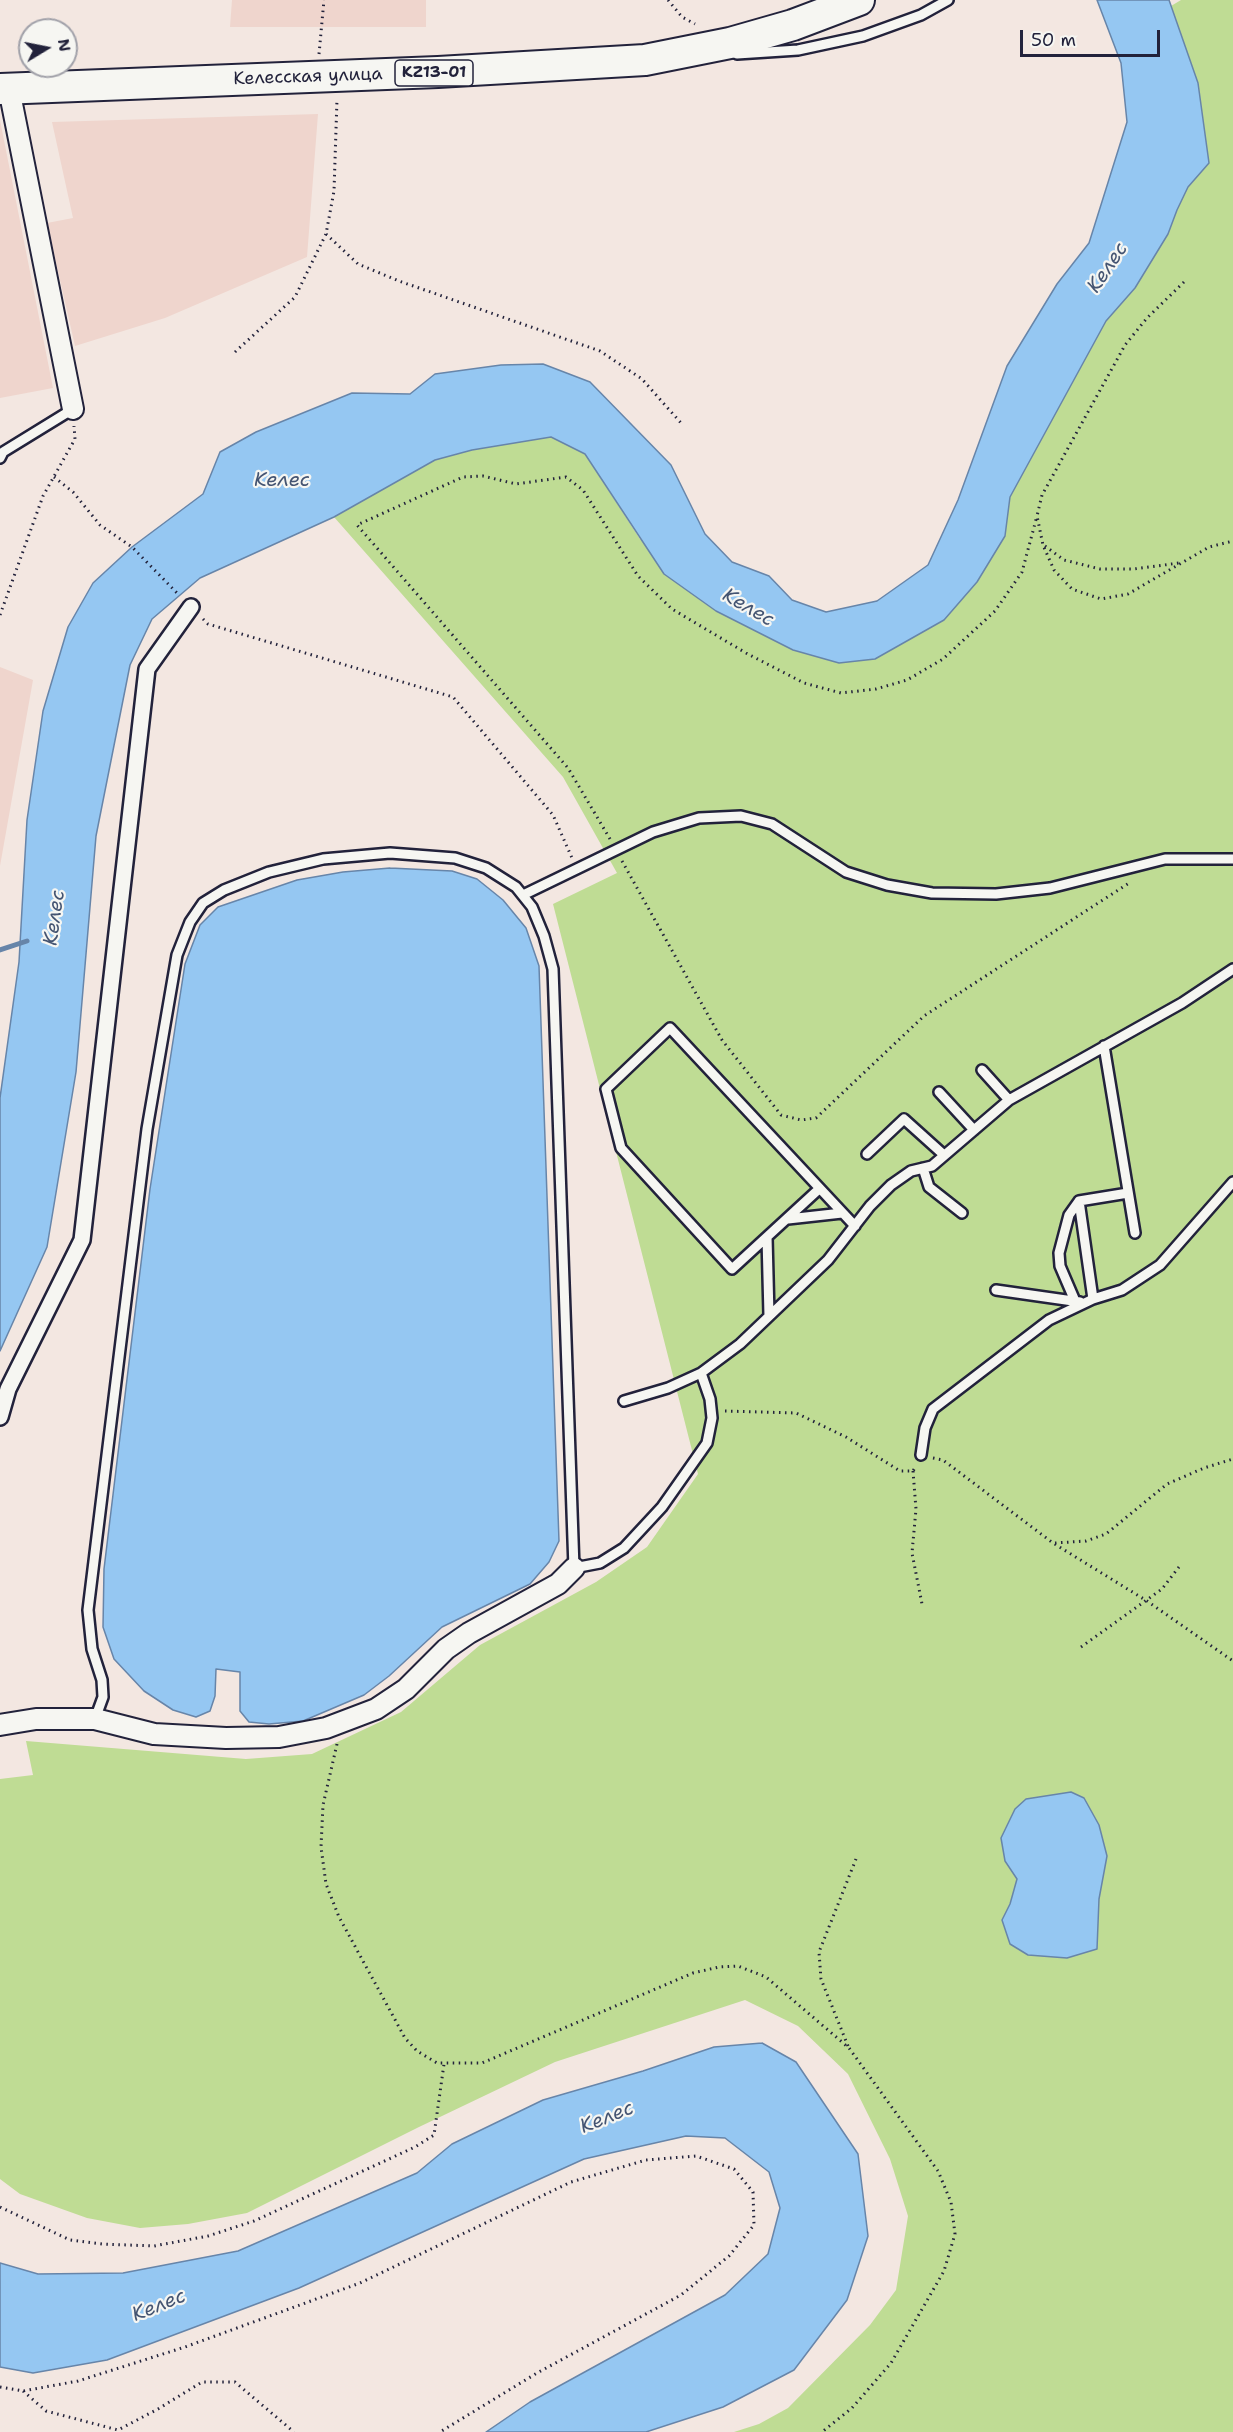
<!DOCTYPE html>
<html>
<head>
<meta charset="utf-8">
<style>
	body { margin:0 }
	#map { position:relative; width:1233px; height:2432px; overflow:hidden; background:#f3e7e1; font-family:"Shantell Sans",sans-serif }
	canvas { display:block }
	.north { position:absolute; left:18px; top:18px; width:60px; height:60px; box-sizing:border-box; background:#f6f6f2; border:2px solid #a1a1a9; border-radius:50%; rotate:80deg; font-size:16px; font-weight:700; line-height:24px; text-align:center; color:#22223b }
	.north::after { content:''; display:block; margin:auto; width:21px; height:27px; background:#22223b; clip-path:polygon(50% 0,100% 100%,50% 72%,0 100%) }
	.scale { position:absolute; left:1020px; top:30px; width:140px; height:27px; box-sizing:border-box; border:3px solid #22223b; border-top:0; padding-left:8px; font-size:18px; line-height:21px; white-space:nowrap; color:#22223b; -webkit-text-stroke:4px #f6f6f2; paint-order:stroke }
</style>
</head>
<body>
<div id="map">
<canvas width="1233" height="2432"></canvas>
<div class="north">N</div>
<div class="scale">50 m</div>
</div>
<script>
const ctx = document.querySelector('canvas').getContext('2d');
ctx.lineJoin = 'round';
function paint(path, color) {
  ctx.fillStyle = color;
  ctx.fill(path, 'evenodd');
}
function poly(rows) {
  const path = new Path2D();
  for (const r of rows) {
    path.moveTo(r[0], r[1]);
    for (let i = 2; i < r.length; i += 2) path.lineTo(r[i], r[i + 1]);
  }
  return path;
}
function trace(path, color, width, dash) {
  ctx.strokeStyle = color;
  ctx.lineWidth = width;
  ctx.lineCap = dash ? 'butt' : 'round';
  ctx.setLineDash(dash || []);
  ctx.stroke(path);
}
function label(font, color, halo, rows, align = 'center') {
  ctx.font = font + ' "Shantell Sans",sans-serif';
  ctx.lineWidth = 4.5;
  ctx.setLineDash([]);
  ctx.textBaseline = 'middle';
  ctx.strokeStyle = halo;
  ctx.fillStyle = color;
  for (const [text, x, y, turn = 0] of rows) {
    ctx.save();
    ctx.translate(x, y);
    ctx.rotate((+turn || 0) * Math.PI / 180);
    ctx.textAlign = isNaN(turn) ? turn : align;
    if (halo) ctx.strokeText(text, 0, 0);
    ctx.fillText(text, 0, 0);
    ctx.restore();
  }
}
paint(poly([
	[232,0,426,0,426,27,230,27],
	[318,114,307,257,165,318,75,346,47,223,73,218,52,122],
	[0,120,53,388,0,398],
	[0,667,33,680,0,866]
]), '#efd5cd');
paint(poly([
	[1181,0,1233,0,1233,2432,734,2432,759,2424,788,2408,870,2325,896,2290,908,2216,890,2159,848,2074,798,2026,745,2000,555,2062,419,2127,247,2213,188,2224,140,2228,87,2218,20,2194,0,2179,0,1779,33,1775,26,1741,246,1759,312,1754,401,1712,480,1645,596,1582,647,1547,698,1474,553,904,617,873,563,777,334,517,435,460,472,450,551,437,585,454,640,539,875,659,944,620,1005,536,1010,497,1106,321,1135,288,1168,234,1177,210,1188,187,1209,163,1198,83,1171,6]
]), '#bfdc94');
const water = poly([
	[1097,0,1169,0,1198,83,1209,163,1188,187,1177,210,1168,234,1135,288,1106,321,1010,497,1005,536,977,582,944,620,875,659,839,663,793,650,716,611,664,574,585,454,551,437,472,450,435,460,334,517,200,578,152,619,130,665,96,836,76,1072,47,1247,0,1351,0,1098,19,962,27,820,43,711,68,627,93,583,132,547,203,494,220,452,256,432,352,393,410,394,435,374,501,365,543,364,590,382,671,465,705,534,732,562,769,576,792,600,826,612,877,601,928,565,958,500,1007,366,1057,284,1089,243,1127,122,1121,63,1097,0],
	[390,868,452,871,477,879,503,900,526,928,539,966,559,1541,549,1562,530,1584,442,1627,389,1676,364,1695,303,1721,269,1724,249,1722,240,1711,240,1672,216,1669,215,1696,210,1711,196,1717,173,1710,144,1691,114,1659,103,1627,104,1569,150,1189,185,964,200,925,218,907,297,880,343,872,390,868],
	[1071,1792,1084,1798,1099,1825,1107,1856,1099,1899,1097,1949,1067,1958,1028,1955,1010,1944,1002,1920,1010,1904,1017,1879,1005,1861,1001,1838,1015,1809,1026,1799,1071,1792],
	[762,2043,796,2062,858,2154,868,2236,847,2300,794,2370,723,2407,646,2432,486,2432,530,2402,725,2295,768,2254,780,2208,769,2172,725,2138,686,2136,584,2159,299,2288,107,2360,33,2373,0,2367,0,2263,38,2274,123,2273,238,2251,417,2173,452,2144,543,2100,643,2071,714,2047,762,2043]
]);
paint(water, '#95c7f2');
trace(water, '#6785a9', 1.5);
trace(poly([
	[0,950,27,941]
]), '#6785a9', 5);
const service = poly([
	[737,54,798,50,863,36,921,15,948,0],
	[0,458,3,452,73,409],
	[523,895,653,832,699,818,741,816,772,824,846,872,887,885,932,893,996,894,1050,888,1165,859,1233,859],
	[1104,1046,1135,1233],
	[982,1070,1009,1100],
	[939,1092,974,1130],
	[867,1154,904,1119,944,1155],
	[923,1168,929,1187,962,1213],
	[819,1189,732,1269,621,1148,606,1089,670,1028,855,1226],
	[788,1219,842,1213],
	[767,1237,769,1316],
	[996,1290,1080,1302],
	[1093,1299,1079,1201,1128,1193],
	[1075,1301,1060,1266,1059,1253,1069,1215,1079,1201],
	[624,1401,668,1388,701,1373,740,1344,828,1260,870,1206,891,1185,911,1171,932,1166,1009,1100,1182,1003,1233,969],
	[921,1455,925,1428,933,1409,1049,1320,1093,1299,1122,1290,1160,1265,1233,1182],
	[95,1719,103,1697,102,1680,92,1649,88,1610,147,1129,177,955,190,922,203,903,224,890,269,872,323,859,390,853,455,858,486,868,516,887,532,907,544,936,553,969,574,1568,600,1563,624,1548,662,1507,707,1443,712,1418,710,1399,701,1373]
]);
const pedestrian = poly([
	[0,1417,8,1389,82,1240,147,669,191,607]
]);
const minor = poly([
	[9,89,73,409],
	[0,1725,36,1719,95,1719,154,1734,226,1738,279,1737,326,1728,376,1709,406,1689,446,1649,469,1633,558,1584,574,1568]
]);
const primary = poly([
	[0,89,438,72,645,60,730,43,793,25,859,0]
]);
trace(service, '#22223b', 14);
trace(pedestrian, '#22223b', 20);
trace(minor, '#22223b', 24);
trace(primary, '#22223b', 34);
trace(poly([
	[668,0,682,17,695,24],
	[319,54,324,0],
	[326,234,358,264,399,281,600,351,642,379,681,423],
	[1184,282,1147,318,1125,345,1042,495,1037,516,1043,545,1054,570,1072,589,1101,599,1128,594,1209,547,1233,541],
	[235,352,295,297,326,234,334,191,337,99],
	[54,477,73,492,100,525,132,547,179,595],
	[1045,546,1064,560,1100,569,1134,569,1179,563],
	[0,615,43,496,75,439,74,426],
	[203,619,208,624,453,697,553,815,572,858],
	[610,839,568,768,357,525,463,477,483,476,516,484,566,477,583,490,638,576,672,609,746,653,804,683,841,693,876,689,907,680,943,659,995,611,1022,572,1037,516],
	[622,861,722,1040,781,1115,801,1120,816,1118,924,1016,1129,883],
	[725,1411,796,1413,846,1437,900,1471,913,1471,916,1466],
	[933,1458,943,1460,1053,1543,1147,1601,1233,1661],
	[913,1471,916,1509,912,1553,922,1604],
	[1055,1543,1086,1541,1106,1534,1167,1484,1204,1468,1233,1459],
	[1081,1647,1162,1589,1179,1567],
	[337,1744,323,1805,321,1847,326,1884,339,1917,405,2038,417,2051,437,2063,482,2063,693,1973,719,1967,738,1966,766,1977,849,2048,938,2171,951,2202,955,2234,944,2271,891,2363,852,2408,822,2432],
	[848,2046,821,1979,819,1952,856,1859],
	[0,2207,70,2240,102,2244,154,2246,208,2236,254,2221,415,2147,434,2135,444,2064],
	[0,2387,23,2391,78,2381,185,2347,360,2283,571,2182,646,2160,696,2156,734,2169,753,2192,754,2225,729,2256,681,2295,537,2373,440,2432],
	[23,2391,46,2411,118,2430,158,2409,202,2382,235,2382,294,2432]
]), '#22223b', 3, [1.5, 4.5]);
trace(service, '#f6f6f2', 9);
trace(pedestrian, '#f6f6f2', 15);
trace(minor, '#f6f6f2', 20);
trace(primary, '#f6f6f2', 30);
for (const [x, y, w] of [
	[434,73,78]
]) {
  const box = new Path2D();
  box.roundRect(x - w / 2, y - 13, w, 26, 4.5);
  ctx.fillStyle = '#f6f6f2';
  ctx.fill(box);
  trace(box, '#22223b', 1.5);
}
label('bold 16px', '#22223b', null, [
	["KZ13-01",434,73]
]);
label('18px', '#22223b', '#f6f6f2', [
	["Келесская улица",308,77,-2]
]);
label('italic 20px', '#445472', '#f6f6f2', [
	["Келес",1108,268,-56],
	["Келес",282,481],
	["Келес",748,608,30],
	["Келес",55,918,-82],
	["Келес",607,2118,-22],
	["Келес",159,2306,-22]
]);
</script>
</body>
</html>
